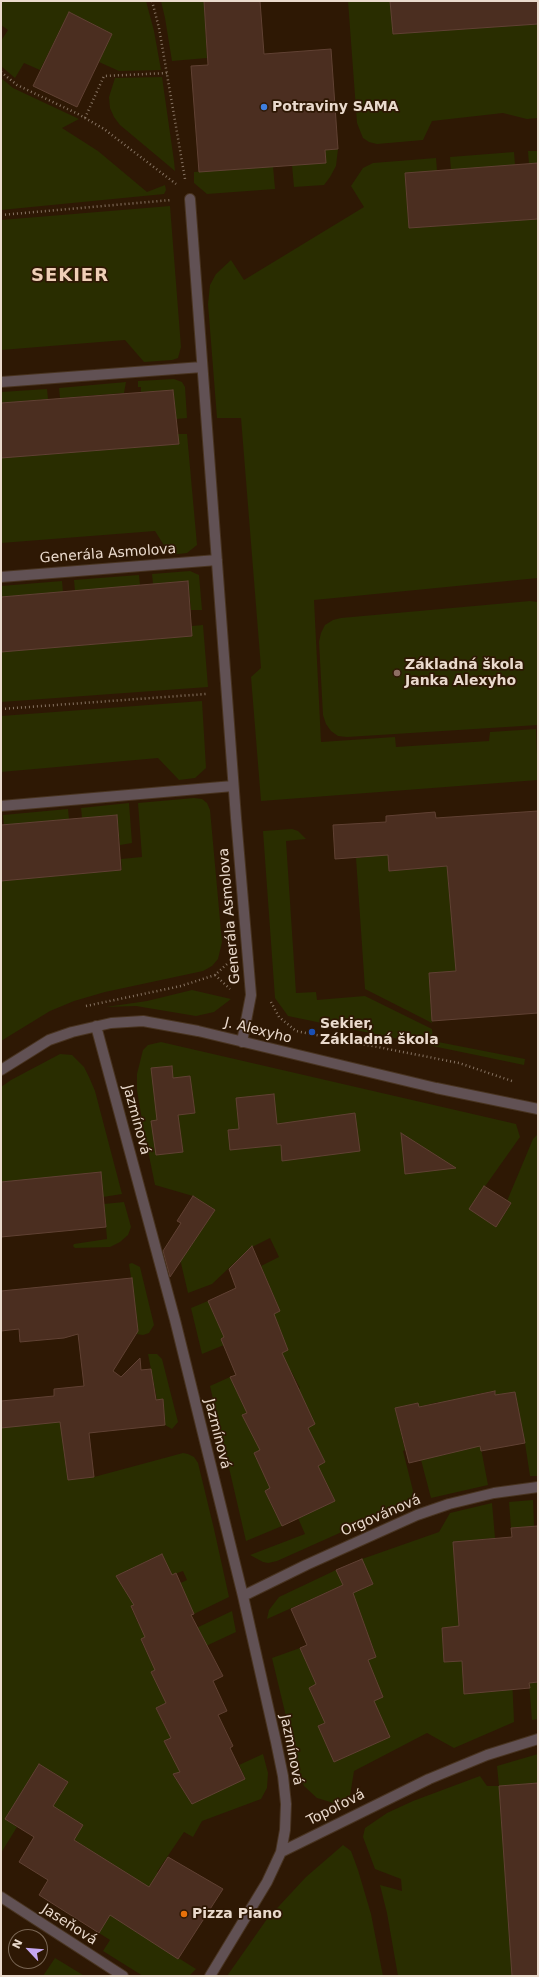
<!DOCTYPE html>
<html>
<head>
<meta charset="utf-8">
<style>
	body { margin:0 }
	#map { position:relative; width:539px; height:1977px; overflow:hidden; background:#2e1804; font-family:"DejaVu Sans",sans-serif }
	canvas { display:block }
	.frame { position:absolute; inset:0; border:2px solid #eadacd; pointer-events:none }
	.north { position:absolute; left:8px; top:1929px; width:40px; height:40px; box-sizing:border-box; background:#2e1804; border:1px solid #796654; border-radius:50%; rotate:296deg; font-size:11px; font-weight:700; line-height:16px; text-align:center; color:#eadacd }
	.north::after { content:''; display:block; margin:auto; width:14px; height:18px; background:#c5a7f1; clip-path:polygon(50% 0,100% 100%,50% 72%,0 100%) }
</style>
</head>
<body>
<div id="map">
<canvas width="539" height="1977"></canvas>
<div class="frame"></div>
<div class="north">N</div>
</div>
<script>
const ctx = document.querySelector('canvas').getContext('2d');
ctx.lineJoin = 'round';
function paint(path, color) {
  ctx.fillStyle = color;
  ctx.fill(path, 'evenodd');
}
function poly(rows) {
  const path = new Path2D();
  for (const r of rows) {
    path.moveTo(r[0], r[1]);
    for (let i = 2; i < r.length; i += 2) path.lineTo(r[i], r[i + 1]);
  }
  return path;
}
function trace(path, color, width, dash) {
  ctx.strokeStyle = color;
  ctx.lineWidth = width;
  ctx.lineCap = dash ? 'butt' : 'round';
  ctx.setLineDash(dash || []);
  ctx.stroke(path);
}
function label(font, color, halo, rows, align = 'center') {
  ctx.font = font + ' "DejaVu Sans",sans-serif';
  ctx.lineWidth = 3.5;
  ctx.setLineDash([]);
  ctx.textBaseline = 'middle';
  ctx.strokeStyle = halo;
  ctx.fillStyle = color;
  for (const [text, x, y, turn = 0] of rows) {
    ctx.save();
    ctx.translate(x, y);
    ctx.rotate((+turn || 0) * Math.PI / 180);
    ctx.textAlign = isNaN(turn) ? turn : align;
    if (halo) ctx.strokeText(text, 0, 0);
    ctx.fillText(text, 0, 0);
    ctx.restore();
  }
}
paint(poly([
	[1,1,146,1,154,31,161,70,119,71,99,62,112,34,69,12,40,70,24,63,15,78,1,66,1,41,8,30,1,25],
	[161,1,204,1,207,58,172,61,165,18],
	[348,1,390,1,393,34,538,24,538,118,527,119,503,113,432,121,423,140,377,144,369,142,363,138,357,123],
	[162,77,174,161,175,171,120,125,114,117,110,108,109,97,115,78],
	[1,78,13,88,79,119,62,128,98,151,147,192,165,185,166,190,164,194,1,210],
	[325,149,338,149,336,166,330,177,324,185,294,187,292,165],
	[528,151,538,151,538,163,529,164],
	[514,152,515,165,451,170,450,157],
	[436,158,437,171,405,174,409,228,538,219,538,578,314,600,321,742,395,737,396,747,489,741,490,732,536,729,538,780,261,801,251,677,261,668,241,418,217,418,208,304,210,285,216,274,231,260,244,280,364,207,351,186,363,168,373,163],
	[273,166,275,189,207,194,194,183,194,172],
	[170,206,181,347,178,358,172,360,144,362,125,340,1,350,1,220],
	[174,379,182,382,185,387,187,418,176,419,173,390,141,392,141,387,138,387,138,381],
	[126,382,124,393,60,398,59,388],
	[47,389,48,399,1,403,1,392],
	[177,434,187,434,197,545,187,553,170,555,155,531,1,543,1,458,178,444],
	[190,571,199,575,202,610,191,610,188,581,153,584,152,574],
	[139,575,140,585,75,591,74,580],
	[62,581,63,592,1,597,1,586],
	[530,601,538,602,538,725,347,737,338,736,331,731,326,724,323,715,319,642,321,633,325,625,333,620,341,618],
	[203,625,208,687,1,702,1,652,192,636,192,626],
	[202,701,206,768,195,778,179,780,158,758,1,772,1,716],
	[194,798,202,799,207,803,210,810,222,942,218,959,212,966,203,971,105,992,74,1001,50,1011,1,1041,1,881,122,870,121,859,142,857,138,803],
	[129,803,132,843,120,845,117,815,82,818,81,808],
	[68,809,69,819,4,825,3,815],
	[292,829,298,831,306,839,286,841,296,993,316,992,317,1000,365,996,432,1029,433,1041,525,1059,524,1065,288,1016,275,998,263,831],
	[387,838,389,871,447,866,456,971,429,973,432,1023,365,989,356,858,366,857,365,839],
	[192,990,231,999,214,1012,196,1016,136,1006,106,1007,147,1001],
	[161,1042,516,1124,520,1137,469,1209,496,1227,511,1204,507,1201,533,1139,538,1134,538,1476,530,1476,525,1443,515,1392,495,1395,494,1391,473,1395,481,1437,479,1438,488,1485,431,1498,421,1460,451,1453,438,1402,419,1407,417,1403,395,1408,405,1450,403,1451,416,1503,344,1531,277,1561,268,1563,263,1562,250,1555,305,1534,298,1518,335,1501,326,1482,306,1472,325,1462,315,1443,295,1434,315,1424,304,1400,295,1404,283,1396,300,1388,291,1371,284,1373,271,1359,288,1350,280,1329,258,1321,280,1311,261,1266,279,1257,270,1238,250,1248,212,1284,188,1293,177,1246,187,1252,215,1210,193,1196,155,1185,143,1126,137,1090,137,1074,143,1050,148,1045],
	[60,1054,72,1055,84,1067,89,1077,95,1091,122,1194,103,1197,100,1172,1,1182,1,1087,11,1080],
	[124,1202,131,1227,128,1235,120,1242,110,1247,75,1248,73,1246,74,1244,107,1239,104,1204],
	[132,1263,140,1267,154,1325,149,1333,143,1335,136,1334,138,1329,135,1304,129,1264],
	[208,1301,224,1337,221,1339,224,1345,202,1354,191,1308],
	[148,1354,157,1354,162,1359,178,1422,172,1429,165,1425,163,1399,157,1400],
	[230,1377,247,1413,243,1415,260,1450,254,1453,270,1488,265,1491,282,1526,246,1541,210,1386],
	[86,1410,65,1454,68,1480,94,1477,183,1453,188,1454,194,1457,198,1463,214,1529,229,1597,194,1614,190,1605,170,1588,187,1580,183,1571,172,1575,162,1554,116,1576,126,1592,140,1602,131,1607,138,1623,150,1634,141,1640,147,1653,159,1668,151,1672,160,1690,173,1699,156,1708,163,1723,176,1735,164,1741,184,1770,173,1775,192,1803,245,1778,239,1765,263,1754,268,1773,267,1788,261,1799,202,1821,193,1837,184,1832,157,1872,164,1877,132,1929,196,1969,189,1976,143,1976,103,1951,110,1940,99,1933,133,1877,74,1840,53,1806,68,1782,39,1764,5,1819,17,1827,1,1853,1,1428],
	[533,1500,534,1527,511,1528,509,1502],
	[492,1503,495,1538,453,1542,459,1627,442,1628,444,1662,462,1661,465,1694,512,1677,514,1722,454,1748,427,1733,354,1771,349,1802,337,1804,317,1798,304,1786,301,1779,272,1658,300,1648,316,1684,310,1688,325,1723,318,1726,334,1762,389,1737,379,1713,371,1717,360,1664,376,1656,353,1593,373,1584,362,1559,439,1532,450,1513],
	[336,1570,343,1585,267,1619,269,1610,279,1597],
	[232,1611,236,1632,206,1646,188,1632],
	[538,1682,538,1719,532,1720,529,1683],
	[538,1754,538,1783,499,1786,512,1976,398,1976,387,1913,380,1885,402,1891,401,1879,375,1869,363,1837,365,1828,387,1813,413,1801,480,1776,487,1786,499,1786,497,1766],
	[343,1845,351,1851,358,1870,371,1914,383,1976,227,1976,267,1919,306,1877],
	[55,1958,83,1975,83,1976,43,1976]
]), '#292d00');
const building = poly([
	[204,1,260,1,264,54,331,49,338,149,325,150,326,163,199,172,191,66,208,65,204,1],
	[390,1,538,1,538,24,393,34,390,1],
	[69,12,112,34,77,107,33,86,69,12],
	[538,163,538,219,409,228,405,173,538,163],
	[173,390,179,444,1,458,1,403,173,390],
	[188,581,192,636,1,652,1,597,188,581],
	[538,811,538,1013,432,1021,429,973,456,971,447,866,389,871,388,855,335,859,333,825,386,822,386,816,435,812,436,818,538,811],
	[117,815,121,870,1,881,1,825,117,815],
	[172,1066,173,1078,190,1076,195,1113,178,1115,183,1152,156,1155,151,1121,157,1120,151,1068,172,1066],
	[274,1094,277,1124,355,1113,360,1151,282,1161,281,1145,230,1150,228,1130,239,1129,236,1098,274,1094],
	[401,1133,456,1168,405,1174,401,1133],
	[101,1172,106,1227,1,1237,1,1182,101,1172],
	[484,1186,511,1203,496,1227,469,1209,484,1186],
	[193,1196,215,1210,170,1277,163,1251,181,1223,177,1221,193,1196],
	[252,1246,280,1311,274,1314,288,1350,282,1353,315,1424,308,1428,325,1462,318,1466,335,1501,282,1526,265,1491,270,1488,254,1453,260,1450,242,1415,247,1413,230,1377,236,1375,221,1339,224,1337,208,1301,236,1288,229,1269,252,1246],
	[132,1278,138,1331,113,1371,121,1377,140,1358,141,1370,151,1369,156,1400,163,1399,165,1425,89,1433,94,1477,68,1480,60,1422,1,1428,1,1401,54,1396,54,1389,84,1386,78,1334,64,1338,20,1342,19,1329,1,1331,1,1291,132,1278],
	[495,1391,495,1395,515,1392,525,1443,481,1451,480,1446,409,1463,395,1408,418,1403,419,1407,495,1391],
	[538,1526,538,1682,529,1683,530,1688,464,1694,462,1661,444,1662,442,1628,459,1626,453,1542,512,1537,511,1528,538,1526],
	[162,1554,172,1575,176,1573,194,1614,191,1615,223,1676,213,1681,227,1711,218,1715,233,1746,230,1748,245,1779,192,1804,173,1774,180,1772,164,1741,171,1738,156,1708,166,1703,151,1672,155,1670,141,1639,145,1637,131,1606,134,1605,116,1576,162,1554],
	[362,1559,373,1584,353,1593,376,1657,368,1660,383,1697,374,1701,390,1737,334,1762,318,1726,325,1723,309,1688,316,1684,300,1648,307,1645,291,1609,343,1585,336,1570,362,1559],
	[39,1764,68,1782,53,1806,83,1825,74,1840,149,1887,168,1857,223,1889,178,1959,110,1915,99,1933,39,1895,48,1880,19,1862,34,1837,5,1819,39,1764],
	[538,1783,538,1976,512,1976,499,1786,538,1783]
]);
paint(building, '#4b2e20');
trace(building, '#604133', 1);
const minor = poly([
	[190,199,236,818,251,995,242,1042],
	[1,382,202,367],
	[1,577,217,560],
	[1,806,233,786],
	[96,1026,175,1320,243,1596,276,1742,283,1776,286,1804,285,1830,281,1852],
	[1,1070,49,1040,72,1032,111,1023,143,1021,198,1031,436,1088,538,1109],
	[243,1596,306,1565,417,1515,449,1504,494,1493,538,1487],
	[1,1897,123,1976],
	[210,1976,267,1882,281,1852,429,1779,487,1755,538,1739]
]);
trace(minor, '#483320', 12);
trace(poly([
	[152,1,159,28,185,179],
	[1,72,17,85,78,114,104,129,176,184],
	[85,118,104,76,167,73],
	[1,215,171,200],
	[1,709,206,694],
	[215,975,230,989],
	[271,1002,279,1017,296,1031,459,1063,512,1081],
	[86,1006,181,986,215,975,227,964]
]), '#867362', 2.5, [1, 3]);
trace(minor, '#615154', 10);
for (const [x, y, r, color] of [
	[264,107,4,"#3f7fe0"],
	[397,673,4,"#8d6e63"],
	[312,1032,4,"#1a4fb4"],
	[184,1914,4,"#e8710a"]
]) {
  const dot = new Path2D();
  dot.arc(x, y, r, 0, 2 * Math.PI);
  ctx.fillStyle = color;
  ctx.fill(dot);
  trace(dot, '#2e1804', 1.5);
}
label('bold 14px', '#eadacd', '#2e1804', [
	["Potraviny SAMA",272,107],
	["Základná škola",405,665],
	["Janka Alexyho",405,681],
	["Sekier,",320,1024],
	["Základná škola",320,1040],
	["Pizza Piano",192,1914]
], 'left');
label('14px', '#eadacd', '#2e1804', [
	["Generála Asmolova",108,554,-4],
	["Generála Asmolova",230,916,-95],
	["J. Alexyho",258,1031,14],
	["Jazmínová",136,1120,75],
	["Jazmínová",217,1434,76],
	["Orgovánová",381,1516,-23],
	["Jazmínová",291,1750,79],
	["Topoľová",336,1808,-27],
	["Jaseňová",69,1925,33]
]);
ctx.letterSpacing = '1px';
label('bold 18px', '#efcfb7', '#2e1804', [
	["SEKIER",70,276]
]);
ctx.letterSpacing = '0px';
</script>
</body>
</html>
